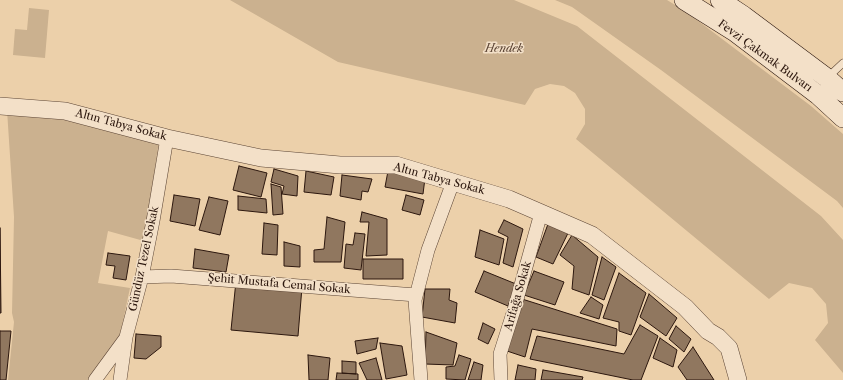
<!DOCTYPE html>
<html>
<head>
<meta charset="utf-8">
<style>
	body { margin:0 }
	canvas { display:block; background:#ecd0aa }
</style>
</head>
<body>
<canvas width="843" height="380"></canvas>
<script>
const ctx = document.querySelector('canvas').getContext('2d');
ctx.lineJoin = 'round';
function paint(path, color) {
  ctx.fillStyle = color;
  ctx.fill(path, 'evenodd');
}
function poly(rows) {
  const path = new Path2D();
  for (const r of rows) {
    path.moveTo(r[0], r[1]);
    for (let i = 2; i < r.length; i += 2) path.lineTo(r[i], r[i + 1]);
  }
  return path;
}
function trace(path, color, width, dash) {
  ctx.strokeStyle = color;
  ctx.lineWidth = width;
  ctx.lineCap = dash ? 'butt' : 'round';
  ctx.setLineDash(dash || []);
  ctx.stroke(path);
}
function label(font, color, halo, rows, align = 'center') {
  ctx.font = font + ' "Libre Caslon Text",serif';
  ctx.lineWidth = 3;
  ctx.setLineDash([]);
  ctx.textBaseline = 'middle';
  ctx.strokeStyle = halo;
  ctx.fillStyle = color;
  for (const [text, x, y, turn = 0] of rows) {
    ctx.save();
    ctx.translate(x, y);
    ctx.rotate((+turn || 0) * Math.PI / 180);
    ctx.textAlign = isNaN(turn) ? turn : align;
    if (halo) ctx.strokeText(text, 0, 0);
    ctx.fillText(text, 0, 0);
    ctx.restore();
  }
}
paint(poly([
	[230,0,514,0,577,26,821,216,843,240,843,373,815,340,828,323,826,304,812,288,789,283,769,299,576,139,585,124,585,109,575,93,564,86,550,84,535,89,525,105,338,62],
	[555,0,667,0,685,11,811,106,843,134,843,208,837,201,661,70,572,7],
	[29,8,49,10,45,58,13,55,15,29,27,30],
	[7,110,63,114,159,141,144,241,108,231,98,283,130,288,120,335,91,374,88,380,8,380,14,322,12,313,14,217]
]), '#cbb18f');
const building = poly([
	[239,166,267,173,261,197,233,190,239,166],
	[274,169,298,176,297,196,282,194,284,186,271,182,274,169],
	[306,171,334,177,331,195,304,192,306,171],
	[388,171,425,178,423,194,385,187,388,171],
	[342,175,372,179,368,192,362,191,361,200,340,196,342,175],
	[271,184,281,187,283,214,273,215,271,184],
	[174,195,200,199,195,226,170,221,174,195],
	[406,195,424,200,420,215,402,210,406,195],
	[238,196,266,199,267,213,238,210,238,196],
	[209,197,228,201,220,235,199,230,209,197],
	[362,212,387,219,387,255,366,256,369,222,360,222,362,212],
	[327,217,345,222,341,262,314,262,314,250,324,249,327,217],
	[504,220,523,229,513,267,503,263,508,237,498,232,504,220],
	[264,223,278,225,277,255,262,254,264,223],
	[548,224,569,231,553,264,536,257,548,224],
	[0,228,1,313,0,313,0,228],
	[480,230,504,239,499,265,475,257,480,230],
	[355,233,365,234,361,270,344,268,346,244,353,245,355,233],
	[572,235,598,257,589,295,572,289,574,266,560,255,572,235],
	[284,242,300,246,300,267,284,266,284,242],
	[195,249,229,255,226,272,193,268,195,249],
	[108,253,130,256,126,280,113,278,115,266,106,265,108,253],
	[602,257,616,267,604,300,592,295,602,257],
	[363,259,403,259,403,279,363,279,363,259],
	[484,271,516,284,508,306,475,292,484,271],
	[534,271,564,282,555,305,524,295,534,271],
	[619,273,646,293,631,335,619,331,619,322,603,318,619,273],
	[236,281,302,287,298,336,231,330,236,281],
	[425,289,450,289,449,300,457,303,455,323,422,317,425,289],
	[649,294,677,318,666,336,640,317,649,294],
	[591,297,603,305,599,319,580,313,591,297],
	[522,299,617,329,616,346,532,329,525,357,507,351,522,299],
	[483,323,495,329,488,344,478,339,483,323],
	[640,325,658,336,641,380,633,380,530,359,537,336,624,354,640,325],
	[676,326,691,339,684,352,669,339,676,326],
	[0,331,11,331,6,380,0,380,0,331],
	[426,332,457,343,453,365,425,364,426,332],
	[136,334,161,336,161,347,146,359,134,358,136,334],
	[378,338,376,349,357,354,355,341,378,338],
	[660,338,677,350,673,367,653,358,660,338],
	[380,343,402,346,407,375,386,379,380,343],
	[693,347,714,380,687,380,678,367,693,347],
	[308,355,330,358,328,380,309,380,308,355],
	[459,355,471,359,465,380,446,379,446,367,455,366,459,355],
	[376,358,382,380,367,380,359,363,376,358],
	[342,361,356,362,356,374,342,373,342,361],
	[474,362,483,365,481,380,468,380,474,362],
	[518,365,536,369,535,380,515,380,518,365],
	[543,370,583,377,582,380,541,380,543,370],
	[337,373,358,374,358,380,336,380,337,373]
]);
paint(building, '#90775f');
trace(building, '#2c170e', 1);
const service = poly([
	[827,78,843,63]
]);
const minor = poly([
	[142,277,171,276,416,295],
	[95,380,125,339],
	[120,380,126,337,142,277,153,221,167,138],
	[421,380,415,300,428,250,453,182],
	[501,380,500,354,514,310,541,213]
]);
const tertiary = poly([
	[0,106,65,111,167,138,261,158,340,165,396,165,509,199,592,235,685,307,708,331,718,337,729,348,738,380]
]);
const secondary = poly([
	[684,0,735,32,818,95,843,118],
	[720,0,744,16,827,78,843,92]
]);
trace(service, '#5c4535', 8);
trace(minor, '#5c4535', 14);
trace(tertiary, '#5c4535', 18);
trace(secondary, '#2c170e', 20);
trace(service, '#f3e0c8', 7);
trace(minor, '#f3e0c8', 13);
trace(tertiary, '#f3e0c8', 17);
trace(secondary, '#f3e0c8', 19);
label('italic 11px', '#5c4535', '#f3e0c8', [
	["Hendek",504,49]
]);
label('11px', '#2c170e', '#f3e0c8', [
	["Fevzi Çakmak Bulvarı",765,56,36],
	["Altın Tabya Sokak",121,125,15],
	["Altın Tabya Sokak",439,179,15],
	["Gündüz Tezel Sokak",144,259,-78],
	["Şehit Mustafa Cemal Sokak",279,284,5],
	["Arifağa Sokak",518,296,-74]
]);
</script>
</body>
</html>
